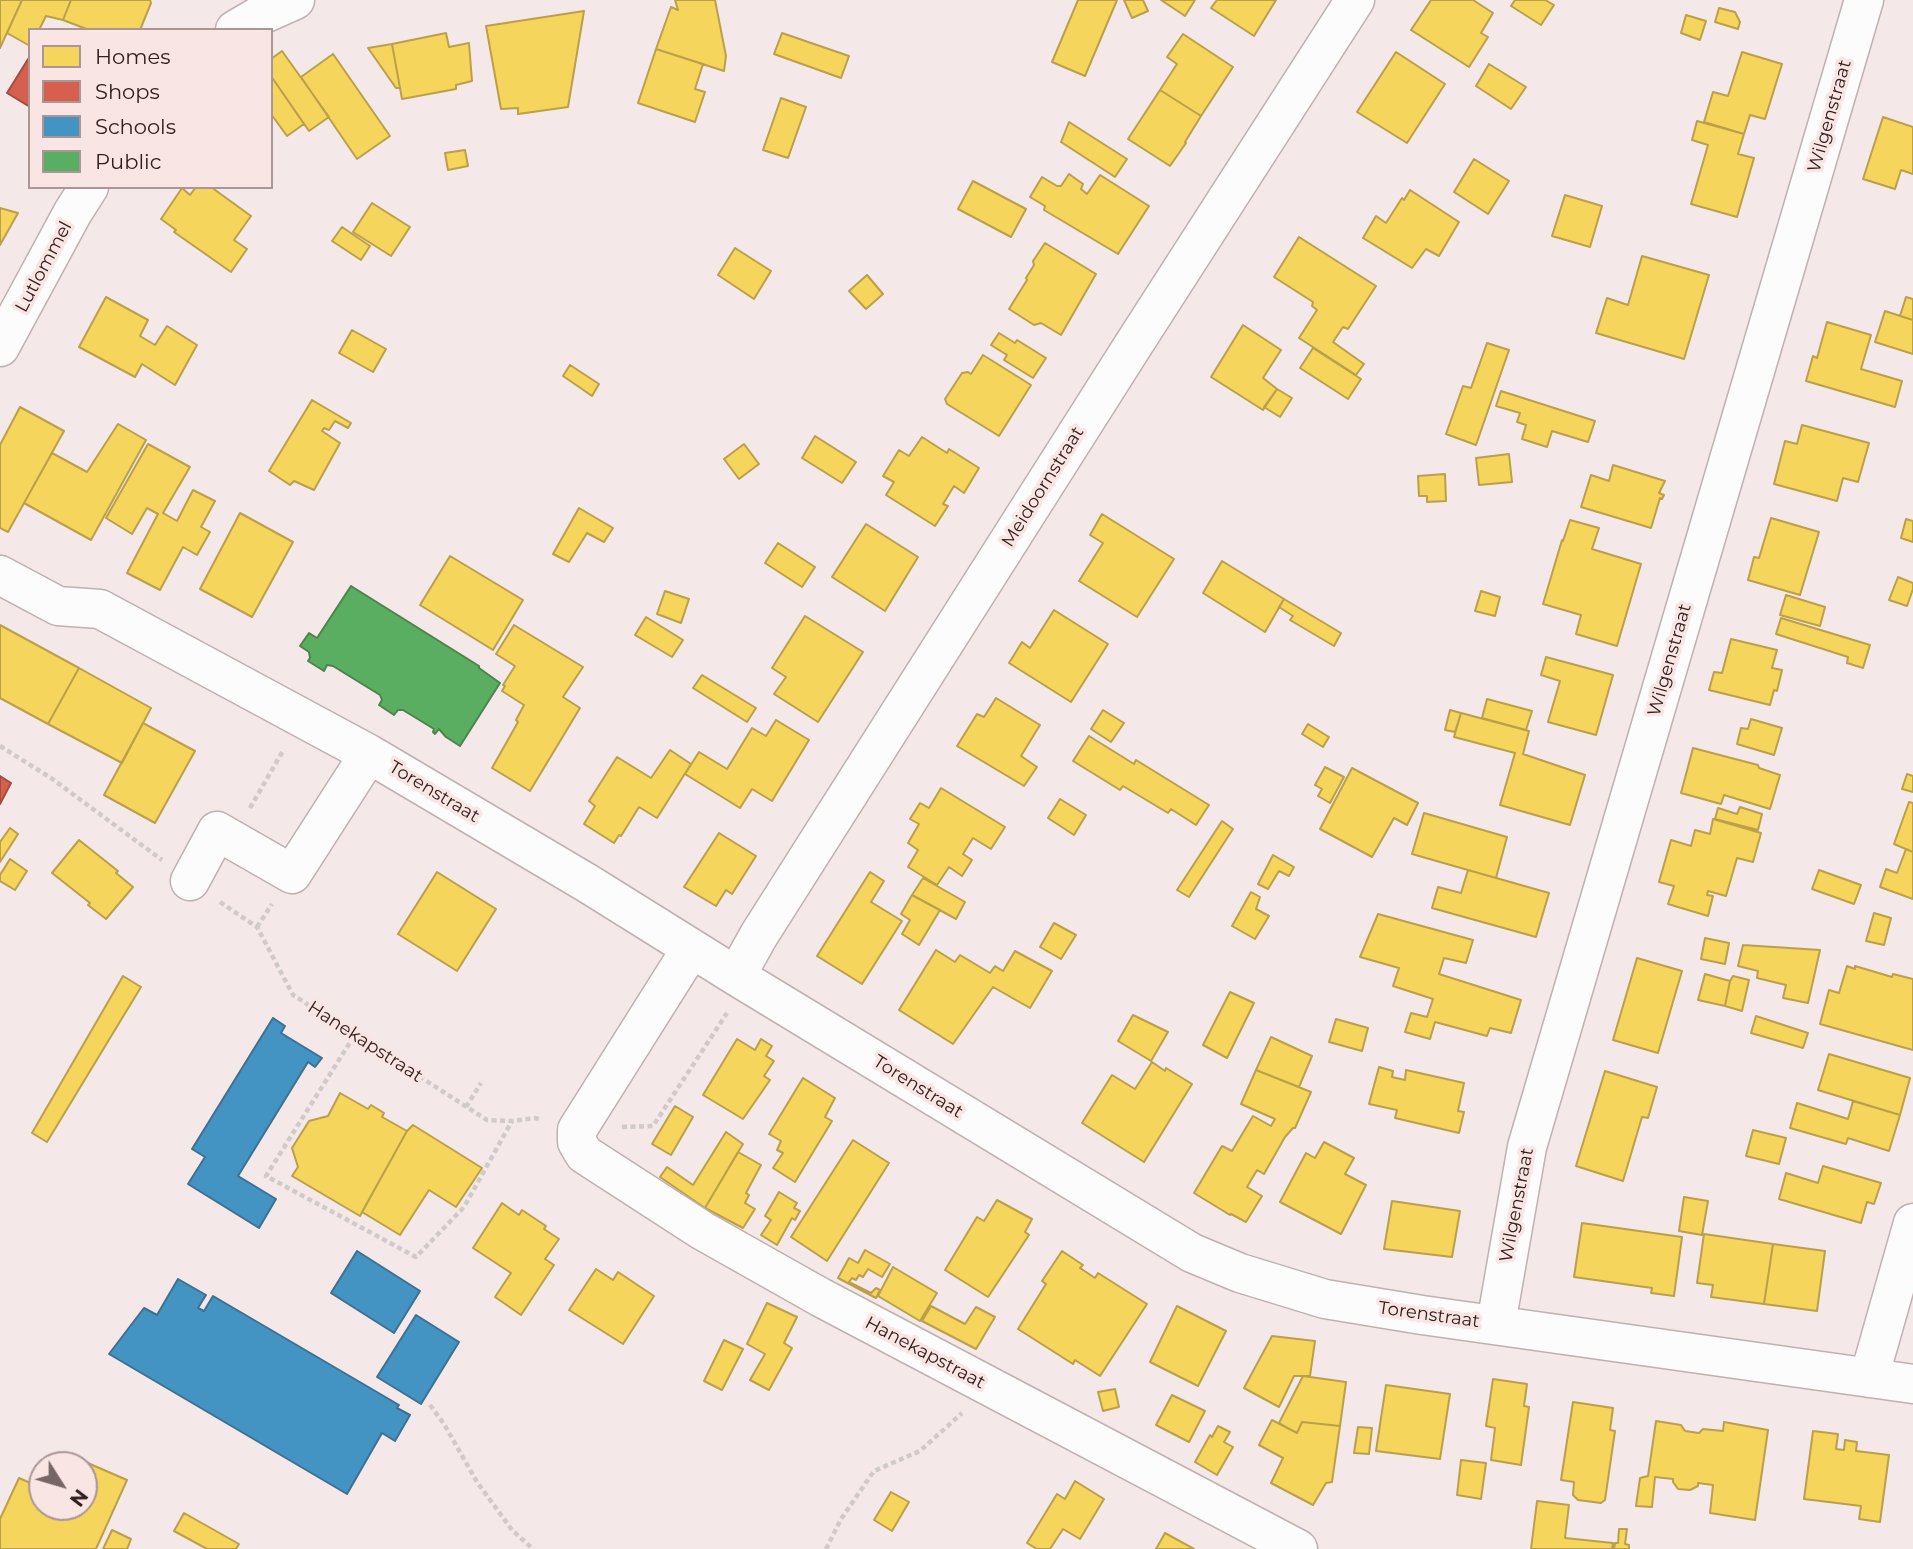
<!DOCTYPE html>
<html>
<head>
<meta charset="utf-8">
<style>
	body { margin:0 }
	#map { position:relative; width:1913px; height:1549px; overflow:hidden; background:#f4e9e8; font-family:Montserrat,sans-serif }
	canvas { display:block }
	.legend { position:absolute; left:28px; top:28px; width:245px; height:161px; box-sizing:border-box; background:#f9e5e3; border:2px solid #a99695; margin:0; padding:9px 12px; list-style:none; font-size:21px; color:#32201f }
	.legend li { display:flex; align-items:center; gap:14px; height:35px }
	.legend b { width:35px; border:2px solid #a99695 }
	.north { position:absolute; left:28px; top:1451px; width:70px; height:70px; box-sizing:border-box; background:#f9e5e3; border:2px solid #a99695; border-radius:50%; rotate:127deg; font-size:19px; font-weight:700; line-height:28px; text-align:center; color:#32201f }
	.north::after { content:''; display:block; margin:auto; width:24px; height:32px; background:#766665; clip-path:polygon(50% 0,100% 100%,50% 72%,0 100%) }
</style>
</head>
<body>
<div id="map">
<canvas width="1913" height="1549"></canvas>
<ul class="legend">
<li><b style="height:19px;background:#f6d55c"></b>Homes</li>
<li><b style="height:19px;background:#d6604d"></b>Shops</li>
<li><b style="height:19px;background:#4393c3"></b>Schools</li>
<li><b style="height:19px;background:#5aae61"></b>Public</li>
</ul>
<div class="north">N</div>
</div>
<script>
const ctx = document.querySelector('canvas').getContext('2d');
ctx.lineJoin = 'round';
function paint(path, color) {
  ctx.fillStyle = color;
  ctx.fill(path, 'evenodd');
}
function poly(rows) {
  const path = new Path2D();
  for (const r of rows) {
    path.moveTo(r[0], r[1]);
    for (let i = 2; i < r.length; i += 2) path.lineTo(r[i], r[i + 1]);
  }
  return path;
}
function trace(path, color, width, dash) {
  ctx.strokeStyle = color;
  ctx.lineWidth = width;
  ctx.lineCap = dash ? 'butt' : 'round';
  ctx.setLineDash(dash || []);
  ctx.stroke(path);
}
function label(font, color, halo, rows, align = 'center') {
  ctx.font = font + ' Montserrat,sans-serif';
  ctx.lineWidth = 7;
  ctx.setLineDash([]);
  ctx.textBaseline = 'middle';
  ctx.strokeStyle = halo;
  ctx.fillStyle = color;
  for (const [text, x, y, turn = 0] of rows) {
    ctx.save();
    ctx.translate(x, y);
    ctx.rotate((+turn || 0) * Math.PI / 180);
    ctx.textAlign = isNaN(turn) ? turn : align;
    if (halo) ctx.strokeText(text, 0, 0);
    ctx.fillText(text, 0, 0);
    ctx.restore();
  }
}
const homes = poly([
	[0,0,22,0,0,48,0,0],
	[22,0,71,0,63,20,46,16,39,30,30,30,30,46,7,33,22,0],
	[71,0,150,0,151,3,140,30,89,30,63,20,71,0],
	[675,0,715,0,726,56,724,71,656,49,671,7,678,10,675,0],
	[1078,0,1117,0,1085,76,1052,62,1078,0],
	[1124,0,1143,0,1148,11,1132,18,1124,0],
	[1161,0,1195,0,1185,16,1161,0],
	[1217,0,1276,0,1254,36,1211,8,1217,0],
	[1431,0,1473,0,1493,13,1481,33,1488,37,1469,67,1411,30,1431,0],
	[1515,0,1545,0,1554,5,1541,25,1511,6,1515,0],
	[1719,8,1735,12,1740,22,1738,29,1715,22,1719,8],
	[584,11,568,107,518,114,518,108,501,109,486,26,584,11],
	[1686,15,1706,21,1700,40,1681,33,1686,15],
	[446,33,449,47,469,43,472,81,456,85,456,89,402,99,392,44,446,33],
	[782,33,849,56,841,78,774,54,782,33],
	[1183,34,1233,67,1201,116,1160,90,1177,64,1167,57,1183,34],
	[392,44,400,88,396,88,368,48,392,44],
	[656,49,703,64,695,89,705,92,695,122,638,103,656,49],
	[282,51,329,117,309,131,271,76,271,59,282,51],
	[1396,52,1445,84,1407,143,1357,112,1396,52],
	[1742,52,1782,64,1765,119,1750,115,1744,134,1704,122,1713,92,1728,96,1742,52],
	[333,54,390,136,357,159,301,77,333,54],
	[1489,64,1526,87,1511,109,1476,86,1489,64],
	[271,76,304,124,287,136,271,114,271,76],
	[1160,90,1201,116,1185,142,1186,143,1170,166,1128,139,1160,90],
	[781,98,806,107,788,158,763,150,781,98],
	[1883,117,1913,127,1913,174,1901,170,1895,189,1863,179,1883,117],
	[1697,121,1744,134,1738,154,1754,158,1737,217,1691,204,1708,145,1692,140,1697,121],
	[1069,122,1127,159,1115,177,1061,142,1069,122],
	[465,150,468,166,448,170,445,153,465,150],
	[1474,159,1509,181,1488,214,1454,192,1474,159],
	[1069,174,1083,184,1081,189,1087,194,1100,175,1149,206,1118,254,1044,210,1045,206,1030,197,1042,177,1057,186,1061,186,1069,174],
	[973,181,1026,209,1011,237,958,209,973,181],
	[196,187,211,187,251,216,234,240,247,249,231,272,174,232,176,230,161,219,182,188,190,195,196,187],
	[1410,190,1459,222,1439,256,1426,249,1412,268,1363,238,1376,216,1386,223,1402,198,1404,200,1410,190],
	[1565,195,1602,206,1590,247,1552,236,1565,195],
	[372,203,410,227,391,256,353,232,372,203],
	[0,208,18,213,0,245,0,208],
	[342,227,370,246,361,260,332,241,342,227],
	[1299,237,1376,286,1348,329,1343,327,1333,342,1364,364,1356,375,1299,338,1317,310,1312,306,1313,302,1274,277,1299,237],
	[1045,243,1096,274,1061,335,1041,323,1034,325,1009,309,1027,280,1026,278,1034,265,1033,261,1045,243],
	[735,248,771,271,754,299,718,275,735,248],
	[1642,256,1709,275,1684,359,1596,333,1607,298,1628,305,1642,256],
	[867,275,883,294,866,309,849,291,867,275],
	[106,297,148,320,140,336,155,345,167,326,197,345,175,385,142,364,135,377,79,347,106,297],
	[1906,297,1913,299,1913,320,1900,316,1906,297],
	[1885,311,1913,320,1913,354,1875,342,1885,311],
	[1827,322,1871,335,1861,369,1902,381,1895,407,1806,381,1813,356,1817,358,1827,322],
	[1243,325,1281,350,1263,378,1277,389,1263,410,1211,377,1243,325],
	[352,330,386,349,373,372,339,353,352,330],
	[999,333,1015,343,1017,340,1046,358,1033,378,1004,360,1007,355,991,345,999,333],
	[1487,343,1509,350,1476,445,1446,434,1463,386,1471,388,1487,343],
	[1313,348,1361,379,1348,399,1300,368,1313,348],
	[983,355,1031,385,999,436,947,404,945,399,962,373,968,372,971,374,983,355],
	[570,365,599,384,592,396,563,376,570,365],
	[1277,389,1292,398,1280,417,1264,407,1277,389],
	[1501,391,1595,421,1588,442,1552,431,1547,447,1522,439,1526,425,1517,422,1520,413,1496,406,1501,391],
	[312,400,351,423,348,428,335,421,329,430,324,428,322,431,340,443,314,490,294,481,290,485,269,471,312,400],
	[20,407,64,431,8,532,0,528,0,445,20,407],
	[118,424,146,440,91,540,24,503,52,453,87,472,118,424],
	[1802,425,1869,443,1858,482,1843,478,1837,501,1774,484,1785,441,1797,444,1802,425],
	[815,436,856,462,842,483,802,458,815,436],
	[922,437,947,453,949,449,979,468,964,493,954,486,943,504,948,506,935,526,886,495,894,482,883,476,899,450,909,456,922,437],
	[148,444,190,467,163,513,177,521,193,490,215,501,201,527,210,532,197,555,183,547,160,590,127,573,158,514,147,508,132,534,106,518,148,444],
	[744,444,759,464,739,479,724,459,744,444],
	[1509,454,1512,482,1479,485,1476,458,1509,454],
	[1613,465,1665,481,1659,493,1664,495,1662,499,1660,498,1651,528,1581,507,1591,475,1609,481,1613,465],
	[1445,474,1446,501,1427,502,1427,496,1419,496,1418,476,1445,474],
	[579,508,613,528,604,542,587,533,569,562,553,554,579,508],
	[240,513,293,542,252,617,200,589,240,513],
	[1102,514,1174,559,1137,617,1079,581,1103,543,1090,535,1102,514],
	[1771,518,1819,532,1800,595,1748,580,1754,557,1759,558,1771,518],
	[1906,519,1913,521,1913,542,1901,538,1906,519],
	[1570,520,1599,528,1592,549,1641,564,1617,646,1576,634,1581,615,1543,604,1562,540,1563,541,1570,520],
	[866,524,918,557,885,611,832,577,866,524],
	[778,543,815,567,802,587,765,563,778,543],
	[450,556,523,600,493,650,420,605,450,556],
	[1222,561,1284,599,1265,632,1203,593,1222,561],
	[1898,577,1913,583,1913,589,1907,606,1889,600,1898,577],
	[665,591,689,599,681,623,657,614,665,591],
	[1481,591,1500,597,1495,616,1475,611,1481,591],
	[1786,595,1825,607,1820,626,1780,615,1786,595],
	[1284,599,1341,633,1334,646,1290,620,1293,616,1279,607,1284,599],
	[1054,610,1108,644,1071,702,1009,663,1022,642,1030,648,1054,610],
	[805,616,863,652,818,722,774,694,786,677,772,668,805,616],
	[646,617,683,640,672,657,635,635,646,617],
	[1781,618,1870,645,1863,668,1847,663,1848,657,1776,634,1781,618],
	[0,625,79,668,48,724,0,698,0,625],
	[514,625,583,667,563,697,580,708,530,791,492,768,518,722,516,720,524,705,502,691,505,686,503,685,515,666,496,654,514,625],
	[1731,639,1777,650,1772,668,1782,670,1777,691,1774,690,1770,705,1709,690,1714,672,1722,673,1731,639],
	[1546,657,1613,675,1596,735,1548,722,1560,681,1541,675,1546,657],
	[79,668,151,708,122,763,48,724,79,668],
	[702,675,756,708,747,722,693,688,702,675],
	[996,698,1040,725,1021,756,1037,767,1024,786,957,746,977,714,984,717,996,698],
	[1487,699,1532,711,1526,730,1482,718,1487,699],
	[1103,710,1124,723,1111,742,1091,729,1103,710],
	[1450,710,1461,713,1455,732,1445,730,1450,710],
	[1461,713,1529,731,1523,754,1585,775,1570,825,1500,805,1515,753,1454,737,1461,713],
	[1751,719,1782,728,1774,755,1737,744,1741,728,1748,729,1751,719],
	[776,720,809,740,772,801,752,789,740,808,685,774,699,752,727,769,752,728,766,736,776,720],
	[143,723,195,751,155,823,104,795,143,723],
	[1308,724,1329,737,1323,747,1302,734,1308,724],
	[1089,736,1134,764,1136,760,1209,805,1196,825,1171,809,1168,813,1123,786,1120,790,1073,761,1089,736],
	[1693,748,1758,765,1759,768,1780,775,1770,809,1724,795,1721,804,1681,793,1693,748],
	[670,750,691,764,657,818,639,807,621,836,619,835,614,843,584,824,595,806,589,801,617,757,651,778,670,750],
	[1325,767,1344,777,1330,803,1318,796,1322,789,1315,785,1325,767],
	[1352,768,1418,803,1407,825,1394,818,1372,857,1320,829,1352,768],
	[1907,774,1913,776,1913,792,1902,789,1907,774],
	[941,788,1005,827,991,849,973,838,963,854,972,860,962,876,949,867,937,885,908,867,918,850,908,843,919,824,910,819,920,803,929,808,941,788],
	[1060,799,1086,815,1074,835,1048,818,1060,799],
	[1909,802,1913,803,1913,852,1894,844,1909,802],
	[1740,807,1762,814,1758,830,1715,819,1718,808,1737,814,1740,807],
	[1424,813,1507,837,1496,878,1412,854,1424,813],
	[1713,819,1761,833,1753,862,1737,858,1726,896,1708,891,1707,895,1713,896,1708,916,1668,904,1674,886,1659,882,1671,840,1691,846,1695,830,1710,834,1713,819],
	[1222,821,1233,829,1189,897,1177,890,1222,821],
	[10,828,18,834,0,862,0,842,10,828],
	[719,833,756,856,732,894,726,890,716,906,684,887,719,833],
	[79,840,118,871,116,873,133,887,106,919,88,905,90,903,52,873,79,840],
	[1906,849,1913,852,1913,899,1880,887,1886,869,1897,873,1906,849],
	[1273,855,1294,867,1289,876,1279,871,1268,889,1258,884,1273,855],
	[10,859,27,871,15,890,0,881,0,875,10,859],
	[1468,870,1549,893,1536,937,1432,908,1438,887,1461,893,1468,870],
	[1819,870,1861,885,1854,904,1812,889,1819,870],
	[437,872,496,909,457,971,398,934,437,872],
	[870,872,884,881,871,902,902,921,862,984,817,956,870,872],
	[923,878,965,902,956,919,912,895,923,878],
	[1251,892,1260,897,1256,909,1269,916,1255,939,1232,926,1251,892],
	[912,895,940,910,919,945,902,934,910,920,901,914,912,895],
	[1874,913,1891,918,1884,945,1866,941,1874,913],
	[1378,914,1473,940,1466,963,1444,958,1439,974,1521,1000,1511,1033,1490,1028,1487,1036,1435,1022,1430,1039,1405,1032,1411,1013,1427,1017,1433,999,1393,986,1399,968,1360,957,1378,914],
	[1054,923,1076,935,1061,959,1040,947,1054,923],
	[1705,938,1729,943,1725,964,1701,959,1705,938],
	[1743,945,1820,950,1808,1003,1783,998,1786,985,1757,978,1758,971,1738,966,1743,945],
	[936,950,955,962,960,955,990,973,995,966,1003,971,1015,951,1052,971,1030,1008,993,987,953,1044,899,1010,936,950],
	[1637,958,1682,971,1658,1053,1613,1040,1637,958],
	[1847,966,1855,969,1855,966,1892,977,1893,974,1913,979,1913,1050,1820,1024,1829,990,1839,993,1847,966],
	[1705,974,1730,981,1725,1006,1698,1000,1705,974],
	[123,976,141,987,47,1142,32,1133,123,976],
	[1733,976,1749,980,1742,1011,1725,1006,1730,981,1733,976],
	[1230,992,1254,1003,1227,1058,1203,1045,1230,992],
	[1133,1015,1168,1032,1151,1061,1118,1041,1133,1015],
	[1756,1016,1808,1033,1803,1048,1751,1033,1756,1016],
	[1336,1019,1368,1028,1362,1051,1329,1042,1336,1019],
	[1271,1037,1312,1056,1299,1087,1256,1070,1271,1037],
	[737,1039,755,1050,761,1039,772,1046,766,1056,774,1061,764,1076,770,1080,743,1119,703,1095,737,1039],
	[1829,1054,1910,1078,1900,1115,1818,1090,1829,1054],
	[1152,1062,1165,1071,1166,1068,1192,1084,1144,1162,1082,1123,1112,1075,1135,1089,1152,1062],
	[1379,1067,1393,1071,1392,1077,1405,1080,1406,1070,1464,1083,1458,1111,1464,1112,1459,1133,1395,1118,1397,1110,1369,1104,1379,1067],
	[1256,1070,1311,1092,1295,1128,1293,1128,1285,1137,1264,1174,1257,1170,1247,1187,1262,1196,1246,1222,1231,1214,1230,1215,1194,1193,1222,1146,1232,1151,1253,1116,1271,1126,1275,1119,1241,1104,1256,1070],
	[1605,1071,1657,1087,1648,1118,1642,1117,1623,1181,1576,1166,1605,1071],
	[803,1078,835,1098,825,1117,832,1121,795,1182,773,1168,783,1153,777,1150,781,1141,769,1134,803,1078],
	[340,1093,368,1109,371,1105,384,1113,382,1117,407,1131,360,1216,292,1176,298,1167,292,1148,309,1121,328,1116,340,1093],
	[1853,1101,1900,1115,1889,1151,1848,1138,1846,1144,1790,1128,1797,1103,1848,1119,1853,1101],
	[675,1106,693,1117,671,1155,652,1144,675,1106],
	[413,1125,482,1168,456,1207,429,1190,400,1235,362,1212,407,1131,413,1125],
	[1753,1130,1786,1138,1779,1164,1746,1156,1753,1130],
	[726,1132,743,1144,705,1208,660,1177,667,1167,693,1185,726,1132],
	[853,1140,889,1163,827,1261,791,1237,853,1140],
	[1324,1142,1354,1158,1345,1174,1366,1185,1341,1234,1280,1202,1306,1153,1315,1158,1324,1142],
	[738,1152,761,1165,746,1193,749,1195,745,1203,755,1209,743,1228,705,1208,738,1152],
	[1823,1166,1881,1183,1874,1204,1867,1202,1861,1223,1779,1199,1786,1173,1818,1183,1823,1166],
	[779,1192,797,1203,794,1208,800,1211,795,1220,792,1218,777,1245,761,1235,771,1220,765,1216,779,1192],
	[1684,1197,1708,1201,1702,1235,1679,1231,1684,1197],
	[997,1200,1032,1219,1025,1232,1029,1235,988,1297,945,1270,977,1217,984,1221,997,1200],
	[1392,1201,1460,1211,1452,1257,1384,1249,1392,1201],
	[502,1203,519,1215,522,1210,546,1226,544,1229,559,1239,545,1259,554,1265,521,1315,495,1297,511,1273,473,1248,502,1203],
	[1582,1223,1682,1237,1674,1296,1651,1293,1652,1288,1574,1277,1582,1223],
	[1704,1234,1773,1244,1764,1304,1711,1297,1713,1285,1697,1283,1704,1234],
	[1773,1244,1825,1251,1817,1311,1764,1304,1773,1244],
	[865,1250,890,1264,882,1277,868,1269,863,1277,859,1275,856,1280,852,1278,849,1282,871,1293,876,1288,880,1290,876,1298,838,1278,849,1258,858,1263,865,1250],
	[1062,1251,1083,1265,1080,1268,1095,1278,1098,1273,1147,1304,1100,1376,1075,1360,1073,1364,1018,1329,1046,1284,1042,1281,1062,1251],
	[893,1267,937,1293,920,1321,878,1296,893,1267],
	[596,1269,613,1280,618,1272,654,1296,623,1344,569,1310,596,1269],
	[767,1303,797,1317,784,1343,792,1348,769,1390,750,1380,765,1354,747,1344,767,1303],
	[931,1306,965,1324,976,1307,995,1317,976,1349,922,1321,931,1306],
	[1177,1306,1226,1331,1198,1386,1150,1362,1177,1306],
	[1272,1336,1315,1341,1310,1376,1294,1376,1279,1407,1244,1388,1272,1336],
	[724,1340,743,1349,722,1390,704,1381,724,1340],
	[1303,1376,1346,1382,1340,1426,1302,1422,1297,1433,1279,1423,1303,1376],
	[1493,1379,1527,1384,1524,1406,1529,1407,1521,1465,1491,1460,1495,1428,1486,1426,1493,1379],
	[1386,1385,1450,1394,1440,1459,1376,1451,1386,1385],
	[1115,1389,1119,1407,1103,1411,1098,1392,1115,1389],
	[1172,1395,1205,1411,1189,1442,1156,1425,1172,1395],
	[1573,1402,1613,1408,1610,1430,1615,1431,1605,1500,1601,1503,1578,1500,1573,1495,1574,1482,1561,1480,1573,1402],
	[1272,1420,1297,1433,1302,1422,1340,1426,1332,1482,1326,1483,1313,1505,1271,1483,1283,1458,1259,1445,1272,1420],
	[1656,1421,1681,1425,1685,1431,1699,1433,1703,1429,1723,1431,1724,1422,1768,1430,1755,1520,1710,1513,1713,1485,1698,1483,1698,1486,1690,1490,1678,1489,1673,1482,1673,1479,1655,1477,1652,1507,1636,1506,1640,1478,1648,1476,1656,1421],
	[1218,1426,1230,1432,1224,1442,1233,1447,1217,1475,1195,1462,1210,1435,1212,1437,1218,1426],
	[1358,1427,1372,1428,1369,1454,1354,1453,1358,1427],
	[1813,1431,1838,1434,1836,1449,1844,1450,1845,1440,1857,1442,1856,1451,1889,1455,1880,1522,1859,1519,1861,1506,1804,1499,1813,1431],
	[74,1457,127,1480,96,1549,0,1549,0,1519,19,1478,42,1488,42,1507,84,1507,84,1465,70,1465,74,1457],
	[1461,1460,1486,1463,1481,1499,1457,1495,1461,1460],
	[1075,1481,1104,1499,1080,1539,1063,1529,1050,1549,1037,1549,1027,1543,1057,1494,1065,1499,1075,1481],
	[891,1492,909,1502,892,1531,874,1520,891,1492],
	[1537,1501,1569,1505,1565,1538,1613,1543,1612,1549,1531,1549,1537,1501],
	[184,1513,239,1544,236,1549,207,1549,174,1531,184,1513],
	[1619,1529,1627,1529,1625,1544,1629,1545,1629,1549,1614,1549,1615,1543,1618,1543,1619,1529],
	[112,1530,131,1539,127,1549,103,1549,112,1530],
	[1165,1533,1194,1549,1156,1549,1165,1533]
]);
paint(homes, '#f6d55c');
trace(homes, '#bb9f4a', 2);
const shops = poly([
	[30,56,30,107,7,93,30,56],
	[0,776,11,783,0,804,0,776]
]);
paint(shops, '#d6604d');
trace(shops, '#a54d3f', 2);
const schools = poly([
	[273,1018,285,1026,281,1033,322,1058,315,1067,308,1062,238,1176,276,1199,259,1228,188,1184,205,1157,192,1149,273,1018],
	[357,1251,420,1291,394,1333,331,1293,357,1251],
	[178,1279,206,1295,198,1308,204,1311,213,1296,399,1405,397,1408,410,1415,395,1441,382,1433,347,1494,109,1354,144,1308,157,1315,178,1279],
	[416,1315,459,1342,421,1404,377,1377,416,1315]
]);
paint(schools, '#4393c3');
trace(schools, '#3e7092', 2);
const public = poly([
	[351,586,479,666,479,668,500,683,460,746,446,737,439,729,435,734,433,732,434,729,403,710,398,710,394,715,379,705,382,700,380,695,333,666,327,665,324,671,308,661,310,658,309,652,300,646,309,633,317,638,351,586]
]);
paint(public, '#5aae61');
trace(public, '#4e834d', 2);
const minor = poly([
	[0,575,58,606,100,609,369,754,587,883,736,976,1192,1253,1240,1273,1325,1299,1422,1315,1913,1384],
	[190,881,217,831,292,874,369,754],
	[691,949,577,1130,577,1142,584,1154,703,1231,820,1297,1298,1549],
	[736,976,759,935,1132,347,1355,0],
	[1496,1324,1527,1147,1864,0],
	[1869,1378,1913,1223]
]);
const secondary = poly([
	[235,30,257,17,295,0],
	[0,347,73,212,89,187]
]);
trace(minor, '#bfb1b0', 41);
trace(secondary, '#bfb1b0', 41);
trace(poly([
	[0,746,51,778,162,860],
	[250,808,284,749],
	[220,902,257,927,293,995,487,1120,512,1121,535,1118,541,1120],
	[257,927,272,904],
	[354,1036,266,1176,416,1257,464,1207,512,1121],
	[466,1107,481,1083],
	[622,1127,653,1126,727,1013],
	[430,1405,444,1424,477,1482,512,1530,533,1549],
	[826,1549,841,1519,874,1471,920,1451,962,1413]
]), '#d0caca', 4.5, [5, 3.5]);
trace(minor, '#fdfcfc', 38);
trace(secondary, '#fdfcfc', 38);
label('18px', '#32201f', '#f9e5e3', [
	["Wilgenstraat",1830,116,-74],
	["Lutlommel",44,267,-62],
	["Meidoornstraat",1043,487,-58],
	["Wilgenstraat",1670,660,-74],
	["Torenstraat",434,792,31],
	["Hanekapstraat",365,1042,33],
	["Torenstraat",918,1087,32],
	["Wilgenstraat",1517,1205,-79],
	["Torenstraat",1429,1315,8],
	["Hanekapstraat",925,1353,28]
]);
</script>
</body>
</html>
